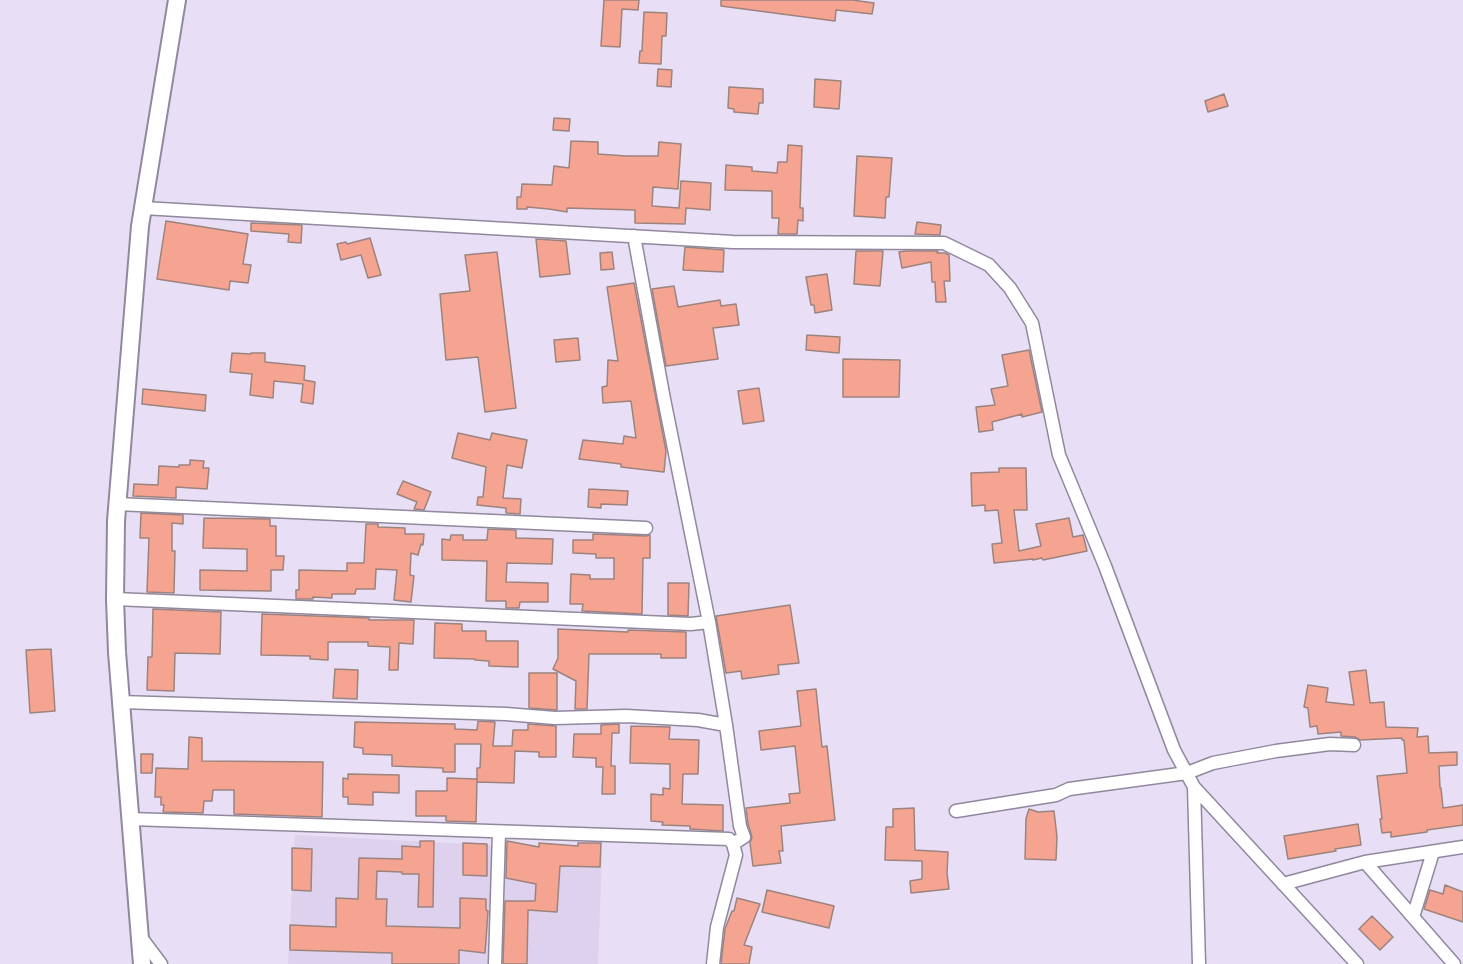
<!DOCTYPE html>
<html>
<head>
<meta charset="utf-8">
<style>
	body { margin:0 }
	canvas { display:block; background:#e8def5 }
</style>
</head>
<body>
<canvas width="1463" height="964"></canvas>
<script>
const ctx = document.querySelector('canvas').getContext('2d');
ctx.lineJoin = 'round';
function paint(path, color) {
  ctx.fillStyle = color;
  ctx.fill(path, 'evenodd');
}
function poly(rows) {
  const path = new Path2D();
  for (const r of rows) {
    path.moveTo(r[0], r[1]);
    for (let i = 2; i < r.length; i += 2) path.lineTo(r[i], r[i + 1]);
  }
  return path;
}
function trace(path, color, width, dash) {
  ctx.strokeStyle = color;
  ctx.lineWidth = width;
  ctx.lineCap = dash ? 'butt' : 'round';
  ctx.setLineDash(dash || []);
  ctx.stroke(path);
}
paint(poly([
	[295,835,602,851,598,964,288,964]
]), '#ddd1ee');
const building = poly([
	[604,0,639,0,638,10,622,9,620,47,601,46,604,0],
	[721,0,852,0,874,3,872,14,836,10,835,21,721,6,721,0],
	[644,12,667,13,666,36,662,36,661,64,639,63,640,51,642,51,644,12],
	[658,69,672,70,671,87,657,86,658,69],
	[815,79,841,81,839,109,814,107,815,79],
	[729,87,763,89,763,103,759,103,758,114,734,112,734,109,728,108,729,87],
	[1224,94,1228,106,1208,112,1205,101,1224,94],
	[554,118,570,119,569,131,553,130,554,118],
	[571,141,598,142,598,154,626,156,658,156,659,142,681,144,678,189,653,187,652,206,679,208,681,181,711,183,710,210,686,208,685,224,635,223,635,210,567,208,567,212,549,209,527,207,527,209,517,209,517,197,521,197,522,184,552,185,554,166,569,168,571,141],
	[788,145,802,146,800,208,803,208,803,221,798,220,797,234,778,234,779,218,772,218,772,191,725,190,726,165,752,167,752,171,777,173,778,162,787,162,788,145],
	[857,156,892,158,889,197,886,197,885,218,854,216,857,156],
	[166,221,248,234,243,264,251,265,248,283,230,281,229,290,157,279,166,221],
	[917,222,941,225,940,235,915,234,917,222],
	[251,223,302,225,301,243,288,242,289,234,251,231,251,223],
	[370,238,381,275,368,278,361,255,341,260,337,244,346,242,347,244,370,238],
	[536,239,566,241,570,274,540,277,536,239],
	[685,247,724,250,723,272,683,270,685,247],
	[856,251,883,251,880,286,854,284,856,251],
	[906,251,938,251,937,253,945,253,949,255,950,281,944,281,946,302,936,302,935,282,932,282,931,262,902,268,899,252,906,251],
	[497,252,516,408,485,412,478,357,446,360,440,294,470,291,465,255,497,252],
	[612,252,614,269,601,270,600,253,612,252],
	[827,274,832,310,815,313,814,305,811,305,806,277,827,274],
	[634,283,666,451,664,472,621,467,621,464,579,459,583,440,623,444,624,436,636,438,631,401,603,403,602,387,607,386,608,360,618,361,607,287,634,283],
	[674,286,678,307,720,300,721,306,736,304,739,325,713,328,718,359,666,366,652,289,674,286],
	[807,335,840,337,839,353,806,350,807,335],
	[578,338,580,360,556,362,554,340,578,338],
	[1029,350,1042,412,1022,417,1022,414,992,422,993,430,979,432,976,407,995,405,991,389,1008,386,1002,355,1029,350],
	[232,353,251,354,251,353,265,353,265,362,305,366,304,380,315,382,313,404,301,402,303,384,274,381,273,398,250,395,252,374,230,372,232,353],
	[843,359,900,360,899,397,843,397,843,359],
	[759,388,764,421,743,424,738,391,759,388],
	[143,389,206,395,205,411,142,404,143,389],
	[458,433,490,440,492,433,527,440,522,468,507,465,503,498,521,499,520,514,506,513,506,508,477,505,478,497,483,497,486,467,452,458,458,433],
	[190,460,204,461,203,468,209,468,207,489,176,487,176,498,133,496,134,484,158,485,159,466,179,467,179,465,190,465,190,460],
	[999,468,1026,468,1027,510,1014,510,1019,551,1041,546,1036,524,1069,518,1073,537,1083,535,1087,551,1043,560,1042,558,1033,560,1033,559,994,563,992,544,1002,543,998,510,985,511,985,505,972,506,971,473,999,472,999,468],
	[403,481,431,492,424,510,414,509,417,502,397,494,403,481],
	[589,489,628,491,627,505,601,504,601,508,588,507,589,489],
	[141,513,183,515,183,524,172,523,172,551,175,551,174,593,147,592,149,538,140,538,141,513],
	[204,518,270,519,270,526,276,526,276,556,284,556,283,570,271,570,271,591,200,590,200,570,247,571,247,549,203,548,204,518],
	[366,524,378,524,378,527,405,528,405,534,424,534,423,545,421,544,418,555,411,553,410,575,414,576,411,602,394,600,397,570,376,569,375,589,356,589,355,594,332,594,332,598,313,597,313,599,296,599,296,590,299,590,299,570,347,571,347,563,364,563,366,524],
	[488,529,516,530,516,538,553,539,552,564,507,563,506,582,548,583,548,602,520,602,519,608,506,608,506,601,486,601,487,561,442,560,442,539,450,540,451,535,463,535,463,540,487,540,488,529],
	[593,534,646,536,650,535,650,558,643,558,642,614,582,611,583,604,570,604,571,574,590,575,590,579,614,579,614,558,596,558,596,554,573,553,573,540,593,540,593,534],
	[668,583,689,583,688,616,668,615,668,583],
	[790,605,799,663,778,665,779,674,742,679,741,671,726,673,716,616,790,605],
	[153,609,221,612,220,654,175,653,174,691,147,690,148,657,152,657,153,609],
	[262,614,369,618,369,620,414,620,413,644,399,643,398,670,389,670,390,647,368,646,368,642,328,642,328,660,310,659,310,656,261,655,262,614],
	[435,623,462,624,462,631,486,631,486,641,518,641,518,667,489,666,489,661,475,660,475,659,434,658,435,623],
	[558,629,628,632,628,630,686,632,686,658,661,658,661,654,589,654,587,709,575,709,576,681,553,669,558,658,558,629],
	[51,649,55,711,30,713,26,650,51,649],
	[335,669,358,670,357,699,333,698,335,669],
	[1366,670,1370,703,1384,702,1386,727,1418,728,1417,737,1428,736,1429,753,1457,752,1457,765,1439,766,1440,788,1441,788,1443,808,1463,805,1463,825,1427,830,1427,832,1391,837,1391,832,1382,833,1380,819,1382,819,1377,776,1407,773,1404,740,1402,740,1402,738,1360,740,1355,737,1341,736,1341,732,1318,734,1317,726,1310,727,1308,708,1304,707,1308,685,1328,688,1326,702,1354,705,1349,672,1366,670],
	[529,673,557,673,557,710,529,708,529,673],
	[816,689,822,747,827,746,835,820,781,826,783,851,779,851,781,863,753,866,750,843,752,837,748,824,746,808,790,803,789,794,800,793,795,746,761,750,759,731,801,726,797,691,816,689],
	[478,721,495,722,493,746,512,746,513,730,528,730,528,724,556,726,556,757,539,757,539,752,515,751,514,783,477,782,477,768,480,768,481,744,455,744,455,772,443,772,443,768,392,766,392,755,363,754,363,748,354,747,355,722,455,724,455,729,477,730,478,721],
	[619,724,619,733,612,733,611,766,615,766,615,794,602,794,603,767,596,767,596,758,573,757,574,734,601,734,601,725,619,724],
	[631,726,670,727,669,739,699,740,698,774,683,774,682,804,723,805,723,831,690,829,690,826,662,825,663,822,651,821,651,794,663,795,663,788,670,789,670,764,630,763,631,726],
	[189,737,202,738,202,761,323,762,322,817,234,814,234,790,213,790,212,801,204,801,203,813,163,812,164,805,161,805,161,797,155,797,156,768,188,769,189,737],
	[141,754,153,754,152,773,141,773,141,754],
	[348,774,399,775,399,793,373,792,373,805,348,804,348,797,343,797,343,778,348,779,348,774],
	[447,778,477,779,476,822,446,821,446,816,416,816,416,791,447,791,447,778],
	[914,808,915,850,948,852,947,873,949,889,911,893,910,881,922,879,922,861,885,860,886,827,893,827,893,809,914,808],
	[1029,809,1038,812,1054,811,1057,837,1056,860,1025,859,1026,819,1029,809],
	[1358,824,1361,845,1335,849,1336,851,1288,859,1284,836,1358,824],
	[420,841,434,841,433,907,418,907,419,874,402,874,402,872,377,871,376,899,387,899,386,926,460,928,460,898,486,899,486,910,488,911,485,953,459,950,459,964,392,964,392,953,290,950,290,925,336,927,336,898,358,899,359,858,402,859,402,846,420,847,420,841],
	[507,841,539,847,539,843,578,846,578,843,601,843,600,867,560,866,557,912,528,910,527,964,503,964,505,901,535,901,536,884,506,878,507,841],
	[463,843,487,844,487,876,463,875,463,843],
	[292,848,312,849,311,891,292,890,292,848],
	[1445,885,1463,892,1463,922,1424,909,1430,890,1443,894,1445,885],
	[767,890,834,906,829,928,762,912,767,890],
	[737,898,760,904,744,945,752,947,749,964,721,964,725,929,732,911,734,911,737,898],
	[1372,916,1393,937,1380,950,1359,929,1372,916]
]);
paint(building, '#f6a492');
trace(building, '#9d837d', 1.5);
const minor = poly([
	[143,208,733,242,944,243,989,265,1010,288,1032,323,1059,455,1105,566,1174,750,1194,787,1357,964],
	[634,236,664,399,709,622,726,725,740,826,744,837,733,844],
	[117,504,646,528],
	[115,599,691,624,709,622],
	[120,702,506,714,555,718,626,716,698,720,726,725],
	[1194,787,1199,964],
	[956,811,1056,795,1069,789,1187,773,1213,763,1276,751,1330,744,1354,745],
	[130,819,729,839,733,844,736,855,717,927,713,964],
	[1365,862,1463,847],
	[1283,884,1365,862,1454,964],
	[1413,917,1433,852],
	[140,936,161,964],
	[495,964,499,832]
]);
const major = poly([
	[142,964,117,652,115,599,116,521,140,226,177,0]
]);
trace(minor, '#91889d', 15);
trace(major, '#91889d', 20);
trace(minor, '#fff', 12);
trace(major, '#fff', 16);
</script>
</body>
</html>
